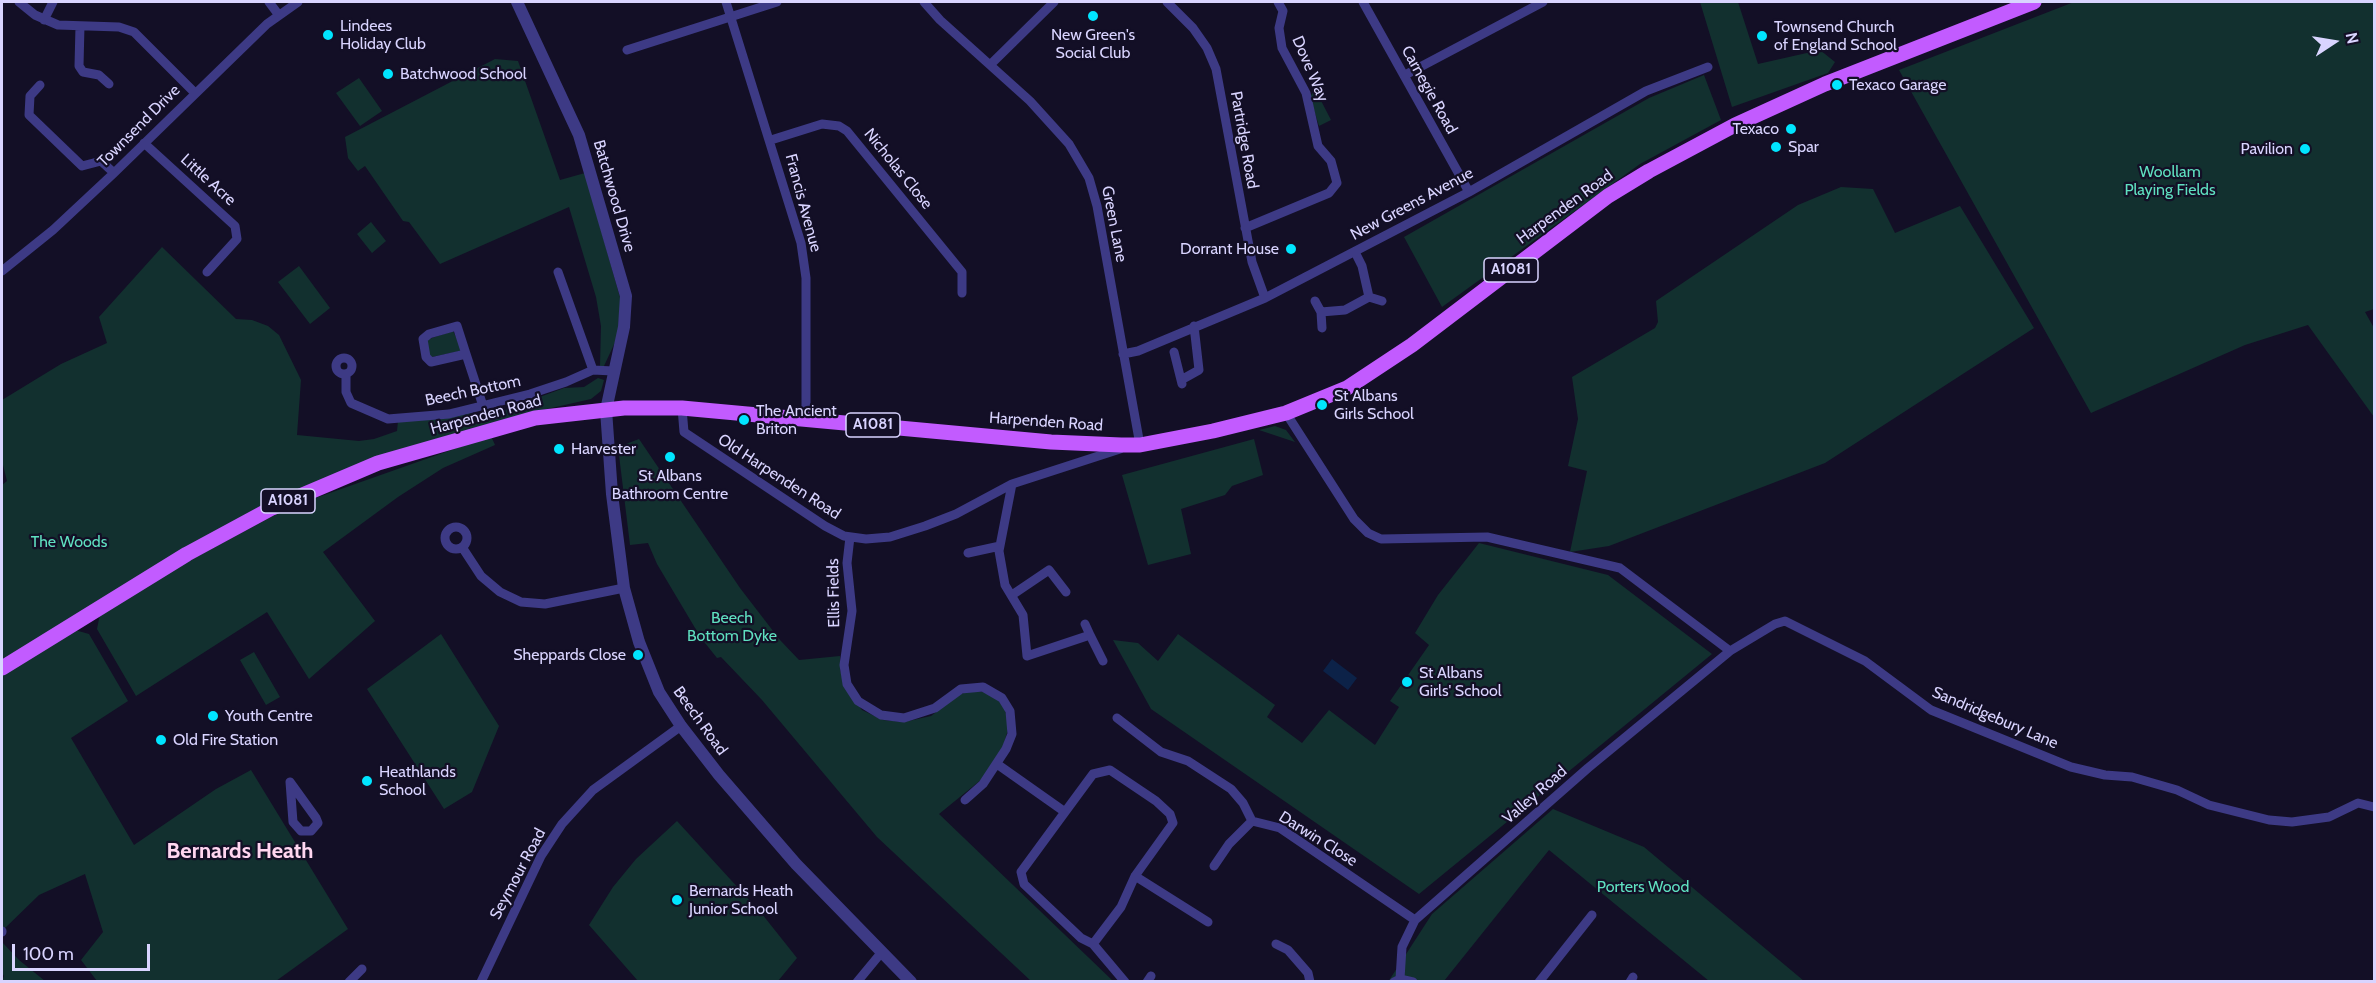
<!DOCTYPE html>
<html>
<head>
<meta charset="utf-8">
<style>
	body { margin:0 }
	#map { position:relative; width:2376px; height:983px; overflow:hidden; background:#130f26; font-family:Cabin,sans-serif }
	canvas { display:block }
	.frame { position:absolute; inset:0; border:3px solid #d9d4ff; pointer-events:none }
	.north { position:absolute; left:2304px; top:12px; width:60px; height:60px; -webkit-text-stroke:4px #130f26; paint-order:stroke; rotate:78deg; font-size:16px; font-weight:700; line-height:24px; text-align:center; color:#d9d4ff }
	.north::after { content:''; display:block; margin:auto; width:21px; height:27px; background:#d9d4ff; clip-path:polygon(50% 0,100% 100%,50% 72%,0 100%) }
	.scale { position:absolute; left:12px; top:944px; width:138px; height:27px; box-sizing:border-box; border:3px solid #d9d4ff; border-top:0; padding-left:8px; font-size:18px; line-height:21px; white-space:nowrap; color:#d9d4ff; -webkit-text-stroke:4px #130f26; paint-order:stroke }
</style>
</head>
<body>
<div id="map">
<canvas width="2376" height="983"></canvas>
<div class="frame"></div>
<div class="north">N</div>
<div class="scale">100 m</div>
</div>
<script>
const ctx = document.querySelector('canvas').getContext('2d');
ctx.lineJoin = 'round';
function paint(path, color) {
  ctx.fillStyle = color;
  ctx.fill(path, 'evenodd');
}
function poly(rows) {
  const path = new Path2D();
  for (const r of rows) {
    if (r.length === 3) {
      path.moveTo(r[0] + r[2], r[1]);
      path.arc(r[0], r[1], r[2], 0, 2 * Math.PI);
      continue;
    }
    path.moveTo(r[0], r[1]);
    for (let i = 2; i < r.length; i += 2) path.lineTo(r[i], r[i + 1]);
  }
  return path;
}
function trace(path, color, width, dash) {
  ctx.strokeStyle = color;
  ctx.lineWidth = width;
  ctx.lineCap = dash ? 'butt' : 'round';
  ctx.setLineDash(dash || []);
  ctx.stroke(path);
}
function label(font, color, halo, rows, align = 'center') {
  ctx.font = font + ' Cabin,sans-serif';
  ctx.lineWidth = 4.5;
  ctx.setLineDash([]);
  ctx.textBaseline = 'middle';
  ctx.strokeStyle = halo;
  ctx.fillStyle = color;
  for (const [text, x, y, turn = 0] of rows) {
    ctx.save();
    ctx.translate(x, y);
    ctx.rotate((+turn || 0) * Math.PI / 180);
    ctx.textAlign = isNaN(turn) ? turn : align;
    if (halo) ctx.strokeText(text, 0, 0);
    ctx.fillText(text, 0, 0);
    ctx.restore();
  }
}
paint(poly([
	[1700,2,1738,2,1758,64,1820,50,1835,62,1828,73,1732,107],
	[2074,2,2374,2,2374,309,2365,312,2374,328,2374,417,2308,325,2245,345,2091,413,1899,70],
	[495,59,518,61,560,180,585,173,621,301,617,338,604,366,600,366,601,326,596,297,569,207,440,264,409,222,403,221,365,166,358,171,348,158,345,137],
	[1704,75,1721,120,1640,164,1442,307,1404,237,1649,98],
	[359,78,382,111,360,126,336,93],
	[1315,89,1331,120,1319,126,1310,97],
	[1841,187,1873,189,1895,233,1960,206,2034,328,1825,463,1609,546,1570,552,1587,471,1568,466,1578,419,1572,377,1655,328,1658,322,1656,301,1798,205],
	[371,222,386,241,372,253,357,234],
	[162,247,236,319,252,320,268,326,279,335,301,380,297,435,359,441,374,439,397,431,398,421,442,419,471,411,475,421,564,388,584,387,598,378,604,380,601,391,591,399,525,414,376,461,2,661,2,485,7,481,2,461,2,400,61,364,107,343,99,317],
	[299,266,330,308,310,324,278,282],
	[453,331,461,347,460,351,432,357,429,355,427,342,429,339],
	[1275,426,1286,430,1295,442,1259,430],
	[491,436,495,445,443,468,398,497,323,552,375,621,309,679,267,612,136,696,97,629,100,614,190,557,256,523,293,506],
	[639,439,740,588,780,640,799,660,840,656,840,669,844,685,862,710,883,720,904,722,931,716,958,695,967,692,983,692,997,698,1005,710,1009,726,1003,747,982,779,939,814,1113,981,1031,981,877,837,762,700,721,657,717,658,701,638,657,564,648,543,630,545,618,447],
	[1254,439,1263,475,1232,486,1225,495,1181,509,1191,554,1148,565,1122,475],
	[1479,543,1608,575,1712,654,1419,894,1151,709,1113,640,1138,643,1158,661,1178,634,1275,705,1267,717,1302,743,1329,710,1375,745,1399,707,1390,701,1429,645,1415,633,1438,595],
	[75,630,89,634,128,701,71,738,134,845,216,789,251,770,348,929,276,981,97,981,81,960,103,932,85,874,39,895,2,931,2,673],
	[441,634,499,726,472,792,444,809,367,689],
	[254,652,280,697,266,705,240,660],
	[1553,809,1644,847,1804,981,1709,981,1549,850,1444,981,1388,982,1432,914],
	[677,821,762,914,797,958,778,981,638,981,589,925,613,887,636,859],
	[2,942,19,960,45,981,2,981,4,976,2,973]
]), '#12302f');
paint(poly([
	[1332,659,1357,678,1348,690,1323,671]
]), '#0c2248');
trace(poly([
	[19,2,35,15,58,25,119,27,134,32,194,92],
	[269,2,278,14],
	[726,2,801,243,806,278,806,419],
	[924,2,940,20,1030,101,1069,144,1089,178,1097,206,1140,445],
	[1167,2,1193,28,1207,48,1216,69,1252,262,1265,298],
	[1363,2,1469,192],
	[44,20,53,2],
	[80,26,79,66,83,72,99,75,109,84],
	[627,50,777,2],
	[991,64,1054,2],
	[1405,75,1543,2],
	[40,85,30,96,29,115,82,166,101,161,114,173],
	[771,140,822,124,839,126,847,131,962,272,962,293],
	[144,143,235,226,237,239,207,272],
	[1245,228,1329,193,1337,183,1331,161,1318,146,1306,93,1282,48,1279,28,1283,11,1278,2],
	[1355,252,1362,266,1369,297],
	[2,271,53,230,114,173,267,24,298,2],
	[558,272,593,370],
	[1369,297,1382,301],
	[1315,301,1321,312,1345,310,1369,297],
	[1321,312,1322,328],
	[1174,352,1182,384],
	[466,354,431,362,426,357,423,339,429,334,457,326,466,354,483,406],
	[1123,354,1138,351,1265,298,1469,192,1646,91,1708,67],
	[344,366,8],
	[346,374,346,392,351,403,388,419,449,414,530,394,566,382,593,370,613,371],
	[1181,380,1199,370,1194,326],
	[682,408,684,432,825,526,844,536,866,539,890,537,925,526,956,514,1012,484,1120,449],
	[1286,413,1354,519,1368,533,1381,539,1487,537,1620,568,1730,651],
	[1012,484,999,551,1005,585,1023,615,1027,656,1090,635,1103,661],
	[456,538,11],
	[850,537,847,563,852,611,844,665,847,684,858,701,881,715,904,718,935,708,961,689,983,687,1002,698,1010,711,1012,734,1006,749,983,784,965,800],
	[462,547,481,576,500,592,521,602,545,604,624,588],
	[968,553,1000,546],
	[1012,595,1049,570,1066,592],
	[1085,624,1090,635],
	[1117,718,1161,752,1188,761,1231,789,1243,803,1252,821],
	[997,764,1065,812,1093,774,1110,770,1156,801,1170,814,1173,823,1135,876,1121,907,1093,944,1081,938,1024,884,1021,872,1065,812],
	[290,782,316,818,318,823,311,831,301,831,293,822,290,782],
	[1252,821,1280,828,1415,920],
	[1214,866,1229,844,1252,821],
	[1135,876,1208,922],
	[2,931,2,932],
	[1093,944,1125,982],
	[1276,944,1288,950,1308,973,1310,982],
	[1400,979,1402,947,1415,920,1588,768,1730,651,1775,624,1785,621,1865,661,1931,710,2071,767,2105,775,2132,777,2177,790,2209,805,2269,820,2292,822,2329,817,2358,803,2374,807],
	[349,982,362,969],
	[481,982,541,856,562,824,593,790,681,726],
	[857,982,881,953],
	[1147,982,1151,976],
	[1394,982,1400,979,1413,982],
	[1539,982,1592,915],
	[1630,982,1633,977]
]), '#3d3a85', 9);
trace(poly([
	[517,2,579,135,626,296,624,327,606,410,612,494,624,588,639,642,659,692,681,726,719,775,796,864,911,982]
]), '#3d3a85', 12);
trace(poly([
	[2,668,187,554,272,508,378,463,535,418,624,408,682,408,1051,442,1121,445,1140,445,1213,431,1286,413,1347,388,1412,345,1608,196,1649,171,1735,125,1825,84,2034,2]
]), '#c25bff', 15);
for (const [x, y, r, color] of [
	[1093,16,6,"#00e5ff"],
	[328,35,6,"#00e5ff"],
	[1762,36,6,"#00e5ff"],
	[388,74,6,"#00e5ff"],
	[1837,85,6,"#00e5ff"],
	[1791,129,6,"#00e5ff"],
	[1776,147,6,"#00e5ff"],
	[2305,149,6,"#00e5ff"],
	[1291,249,6,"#00e5ff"],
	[1322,405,6,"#00e5ff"],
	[744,420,6,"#00e5ff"],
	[559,449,6,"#00e5ff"],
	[670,457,6,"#00e5ff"],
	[638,655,6,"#00e5ff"],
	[1407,682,6,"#00e5ff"],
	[213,716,6,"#00e5ff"],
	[161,740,6,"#00e5ff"],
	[367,781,6,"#00e5ff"],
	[677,900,6,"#00e5ff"]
]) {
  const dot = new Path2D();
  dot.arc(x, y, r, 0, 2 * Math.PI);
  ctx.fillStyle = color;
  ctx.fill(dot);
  trace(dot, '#130f26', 2);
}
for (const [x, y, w] of [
	[1511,270,54],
	[873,425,54],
	[288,501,54]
]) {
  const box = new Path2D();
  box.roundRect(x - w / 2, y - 12, w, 24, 4.5);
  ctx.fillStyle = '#130f26';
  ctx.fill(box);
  trace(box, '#d9d4ff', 1.5);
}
label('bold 15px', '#d9d4ff', null, [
	["A1081",1511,270],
	["A1081",873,425],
	["A1081",288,501]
]);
label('16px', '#d9d4ff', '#130f26', [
	["Lindees",340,26],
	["Holiday Club",340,44],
	["Townsend Church",1774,27],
	["of England School",1774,45],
	["New Green's",1093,35,"center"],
	["Social Club",1093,53,"center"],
	["Batchwood School",400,74],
	["Texaco Garage",1849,85],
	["Texaco",1779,129,"right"],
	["Spar",1788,147],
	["Pavilion",2293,149,"right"],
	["Dorrant House",1279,249,"right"],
	["St Albans",1334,396],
	["Girls School",1334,414],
	["The Ancient",756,411],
	["Briton",756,429],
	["Harvester",571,449],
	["St Albans",670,476,"center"],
	["Bathroom Centre",670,494,"center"],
	["Sheppards Close",626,655,"right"],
	["St Albans",1419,673],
	["Girls' School",1419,691],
	["Youth Centre",225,716],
	["Old Fire Station",173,740],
	["Heathlands",379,772],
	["School",379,790],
	["Bernards Heath",689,891],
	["Junior School",689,909]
], 'left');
label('16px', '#d9d4ff', '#130f26', [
	["Dove Way",1310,69,67],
	["Carnegie Road",1429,90,61],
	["Townsend Drive",139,126,-45],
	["Partridge Road",1244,140,80],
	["Nicholas Close",898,169,51],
	["Little Acre",208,180,42],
	["Batchwood Drive",614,196,74],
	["Francis Avenue",803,203,75],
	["New Greens Avenue",1412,204,-28],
	["Harpenden Road",1565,207,-36],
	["Green Lane",1114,224,79],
	["Beech Bottom",473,391,-12],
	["Harpenden Road",486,415,-15],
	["Harpenden Road",1046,422,4],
	["Old Harpenden Road",779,477,33],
	["Ellis Fields",834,593,-91],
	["Sandridgebury Lane",1995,718,23],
	["Beech Road",700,721,54],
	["Valley Road",1535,795,-41],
	["Darwin Close",1318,839,32],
	["Seymour Road",518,874,-62]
]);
label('16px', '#5fe0c0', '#130f26', [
	["Woollam",2170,172],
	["Playing Fields",2170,190],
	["The Woods",69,542],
	["Beech",732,618],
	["Bottom Dyke",732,636],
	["Porters Wood",1643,887]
]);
label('bold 22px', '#ffd6f0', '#130f26', [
	["Bernards Heath",240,852]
]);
</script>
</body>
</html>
